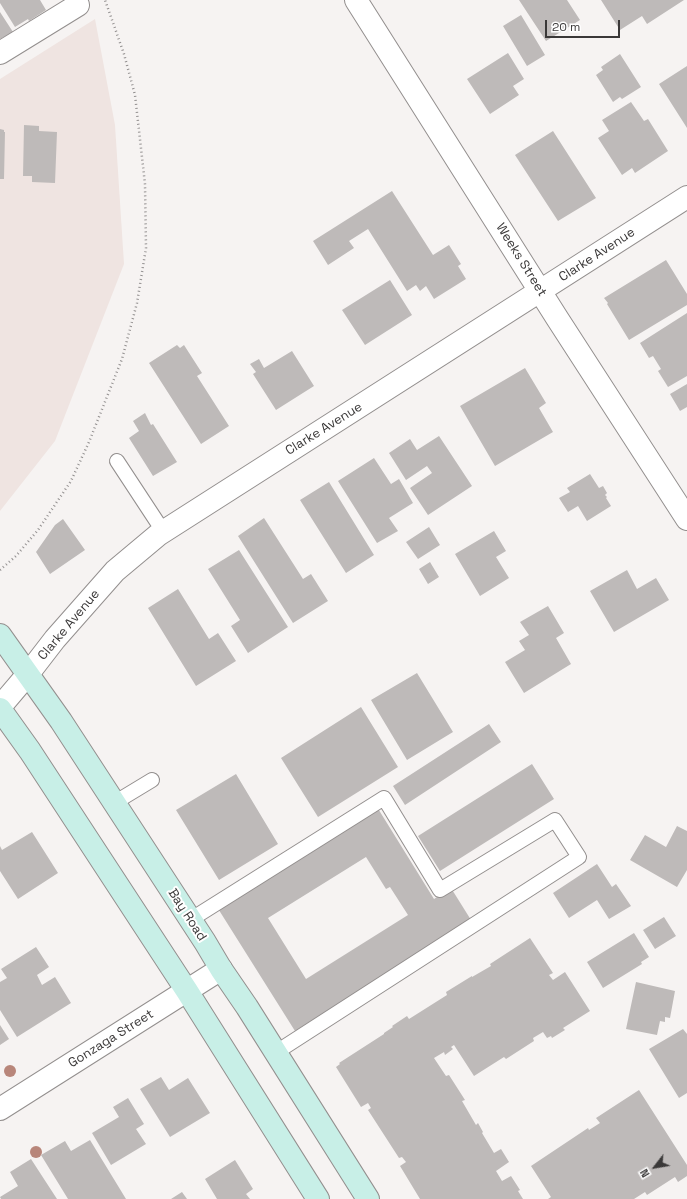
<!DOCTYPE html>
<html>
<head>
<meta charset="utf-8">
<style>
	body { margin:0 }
	#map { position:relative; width:687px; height:1199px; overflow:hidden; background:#f6f3f2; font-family:"Space Grotesk",sans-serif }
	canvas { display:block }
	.north { position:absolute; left:635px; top:1147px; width:40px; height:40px; -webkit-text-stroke:3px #fff; paint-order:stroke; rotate:239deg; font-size:11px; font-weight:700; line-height:16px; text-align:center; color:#3a3838 }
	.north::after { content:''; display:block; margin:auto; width:14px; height:18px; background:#3a3838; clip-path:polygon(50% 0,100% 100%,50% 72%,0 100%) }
	.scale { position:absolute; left:545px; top:20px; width:75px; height:18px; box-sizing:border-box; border:2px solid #3a3838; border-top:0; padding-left:5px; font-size:12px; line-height:14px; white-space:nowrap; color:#3a3838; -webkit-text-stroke:3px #fff; paint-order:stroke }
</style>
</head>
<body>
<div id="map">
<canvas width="687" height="1199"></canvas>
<div class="north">N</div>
<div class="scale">20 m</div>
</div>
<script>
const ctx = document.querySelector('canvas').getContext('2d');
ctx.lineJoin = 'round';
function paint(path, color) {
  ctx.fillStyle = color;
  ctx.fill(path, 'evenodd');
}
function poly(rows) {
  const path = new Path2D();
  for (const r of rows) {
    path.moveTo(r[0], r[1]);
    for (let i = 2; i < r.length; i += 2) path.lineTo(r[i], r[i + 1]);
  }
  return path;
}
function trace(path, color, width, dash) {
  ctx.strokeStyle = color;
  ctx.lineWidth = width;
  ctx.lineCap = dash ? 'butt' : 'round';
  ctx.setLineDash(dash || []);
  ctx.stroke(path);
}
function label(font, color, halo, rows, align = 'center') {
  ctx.font = font + ' "Space Grotesk",sans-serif';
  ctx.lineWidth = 4;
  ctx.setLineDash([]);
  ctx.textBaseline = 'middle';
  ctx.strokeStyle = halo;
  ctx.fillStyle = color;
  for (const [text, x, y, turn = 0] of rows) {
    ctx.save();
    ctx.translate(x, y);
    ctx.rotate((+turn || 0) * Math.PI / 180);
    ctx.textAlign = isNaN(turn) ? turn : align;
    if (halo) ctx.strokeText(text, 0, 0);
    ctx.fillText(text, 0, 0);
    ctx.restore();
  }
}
paint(poly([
	[95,19,115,125,124,264,55,441,0,511,0,79]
]), '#efe4e1');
paint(poly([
	[0,0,40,0,46,10,29,21,28,19,15,27,0,3],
	[519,0,567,0,580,20,546,41],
	[601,0,684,0,647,24,642,16,620,30],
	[0,12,13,32,0,39],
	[521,15,545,55,527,66,503,26],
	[508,53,524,79,513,86,519,95,490,114,467,79],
	[620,54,641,87,622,99,620,97,613,102,596,75,603,70,601,67],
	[687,66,687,128,659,84],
	[631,102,644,121,648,119,668,151,635,173,632,168,622,175,598,138,609,131,602,120],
	[24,125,39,126,39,131,57,132,55,183,32,182,32,176,23,176],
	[0,129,4,130,4,132,5,132,4,179,0,179],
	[553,131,596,198,558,221,515,155],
	[392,191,433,255,449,245,461,264,458,266,466,279,434,299,426,286,420,291,416,285,407,291,368,229,349,241,354,248,328,265,313,241],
	[666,260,687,294,687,305,629,340,607,304,608,303,604,298],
	[390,280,412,315,365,345,342,310],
	[687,313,687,376,668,387,658,371,661,369,653,356,649,358,640,343],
	[177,345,180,348,184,345,202,373,197,376,229,426,201,444,149,363],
	[292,351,314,386,276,410,253,374,256,372,250,364,259,359,264,368],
	[525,368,546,403,539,408,553,432,495,466,460,406],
	[687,384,687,407,680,411,670,394],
	[145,413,151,425,153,424,177,462,153,476,129,438,139,431,133,421],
	[439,436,472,486,428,515,410,488,432,473,427,466,406,480,389,453,410,439,417,450],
	[374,458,391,484,399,479,413,503,389,518,398,531,377,543,338,481],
	[590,474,599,488,603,486,607,493,605,495,607,497,606,498,611,506,587,521,578,506,568,512,559,498,570,492,567,488],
	[329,482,374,555,346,573,300,500],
	[264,518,303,579,311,574,328,601,293,623,238,536],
	[63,519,85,550,50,574,36,552,55,525],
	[429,527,440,545,418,559,406,542],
	[494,531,506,551,496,557,509,578,480,596,455,554],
	[239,550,288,627,248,653,231,626,240,620,208,569],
	[430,562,439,577,428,584,419,569],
	[627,570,637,589,656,578,669,600,614,632,590,591],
	[178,589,209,639,218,633,236,661,196,686,148,608],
	[548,606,564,633,556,638,571,664,524,693,505,662,525,650,519,641,529,635,520,622],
	[417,673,453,732,407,760,371,700],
	[361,707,398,767,318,817,281,758],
	[489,724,501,742,405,805,393,786],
	[532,764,554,799,440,871,418,836],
	[236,774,278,844,219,880,176,810],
	[377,807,434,899,451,888,471,920,295,1031,217,907],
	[366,857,386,889,390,887,408,915,306,979,268,918],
	[677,826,687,831,687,870,677,887,630,860,645,835,666,847],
	[32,832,58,873,18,899,0,871,0,846,2,850],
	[597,864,612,887,616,884,631,906,609,919,597,900,569,918,553,893],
	[664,917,676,936,655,949,643,930],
	[634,933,649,957,641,962,642,964,603,988,587,962],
	[530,938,553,973,549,975,553,980,565,972,590,1011,563,1028,565,1030,552,1038,551,1036,547,1038,543,1032,533,1038,534,1041,506,1059,504,1057,474,1076,454,1045,451,1047,453,1049,445,1055,444,1052,434,1058,446,1076,449,1075,465,1100,462,1101,476,1125,478,1123,483,1132,482,1133,494,1153,501,1149,509,1162,496,1171,502,1181,511,1176,520,1190,518,1191,523,1199,420,1199,400,1166,406,1162,402,1157,399,1158,368,1110,371,1108,368,1103,361,1107,336,1067,340,1064,339,1063,384,1034,384,1033,393,1027,392,1026,407,1016,409,1019,447,995,446,992,472,976,472,977,491,966,490,964],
	[36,947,49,967,37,975,42,985,55,977,71,1003,17,1037,0,1010,0,982,7,978,1,969],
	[636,982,675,991,670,1018,665,1017,665,1022,660,1021,657,1035,626,1029],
	[0,1025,9,1039,0,1045],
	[683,1029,687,1034,687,1093,679,1098,649,1049],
	[161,1077,169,1090,188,1078,210,1113,170,1137,140,1089],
	[639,1090,687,1165,687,1176,678,1182,675,1177,647,1195,645,1192,634,1199,548,1199,551,1197,531,1166,588,1128,589,1130,600,1123,596,1118],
	[128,1098,144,1124,136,1129,146,1144,111,1165,92,1133,119,1117,113,1107],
	[90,1140,126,1199,68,1199,41,1155,65,1141,71,1151],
	[31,1159,57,1199,1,1199,0,1197,18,1186,10,1172],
	[235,1160,253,1189,246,1194,250,1199,217,1199,205,1179],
	[182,1192,187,1199,171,1199]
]), '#bebab9');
const service = poly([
	[117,461,163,531],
	[114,803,152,780],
	[190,920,384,798,440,890,555,820,579,857,275,1053]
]);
const minor = poly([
	[356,0,557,318,687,519],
	[0,53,78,5],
	[0,707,28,674,55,639,115,571,158,535,687,197],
	[0,1109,221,969]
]);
const secondary = poly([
	[0,635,61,721,205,942,221,969,247,1007,368,1199],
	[0,709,30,751,187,991,318,1199]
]);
trace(service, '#938f8e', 16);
trace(minor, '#938f8e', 24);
trace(secondary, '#938f8e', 24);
trace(poly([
	[0,570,16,556,38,530,71,481,89,442,122,359,137,303,146,248,145,184,135,95,124,54,105,0]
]), '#949191', 2.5, [1, 3]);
trace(service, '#fff', 14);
trace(minor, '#fff', 22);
trace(secondary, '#c8efe7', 22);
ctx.fillStyle = '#b8867a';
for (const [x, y] of [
	[10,1071],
	[36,1152]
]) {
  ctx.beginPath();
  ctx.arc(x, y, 6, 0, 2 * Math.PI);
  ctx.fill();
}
label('13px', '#3a3838', '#fff', [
	["Clarke Avenue",597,255,-33],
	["Weeks Street",521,260,58],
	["Clarke Avenue",324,429,-32],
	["Clarke Avenue",69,625,-50],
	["Bay Road",187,915,57],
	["Gonzaga Street",111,1039,-32]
]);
</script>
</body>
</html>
